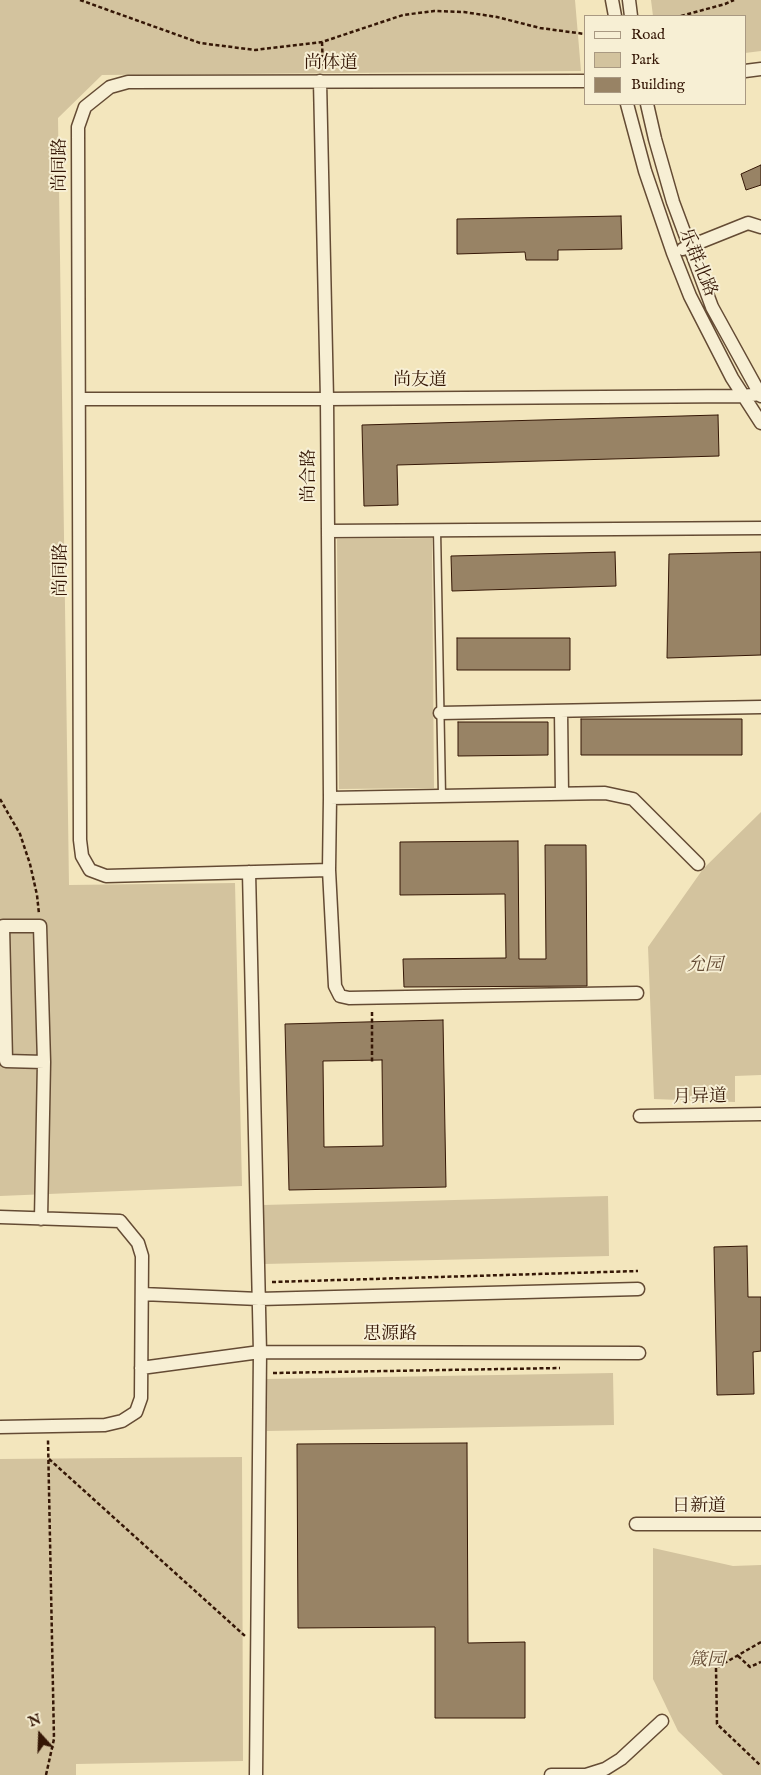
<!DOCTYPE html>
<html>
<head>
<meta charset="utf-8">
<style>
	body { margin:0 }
	#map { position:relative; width:761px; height:1775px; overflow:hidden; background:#f3e6bd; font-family:"IM FELL English",serif }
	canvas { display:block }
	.legend { position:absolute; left:584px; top:15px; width:162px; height:90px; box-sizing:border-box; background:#f7efd4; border:1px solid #a99982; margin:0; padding:6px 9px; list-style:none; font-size:15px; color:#351706 }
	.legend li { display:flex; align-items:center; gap:10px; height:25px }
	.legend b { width:25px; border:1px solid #a99982 }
	.north { position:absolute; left:15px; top:1710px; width:50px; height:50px; -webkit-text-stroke:4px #f7efd4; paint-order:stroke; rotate:340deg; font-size:14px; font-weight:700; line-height:20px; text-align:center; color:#351706 }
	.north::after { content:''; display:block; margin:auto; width:18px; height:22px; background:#351706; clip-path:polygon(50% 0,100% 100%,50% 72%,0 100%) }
</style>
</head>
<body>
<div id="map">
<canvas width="761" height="1775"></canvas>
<ul class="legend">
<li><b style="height:6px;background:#f7efd4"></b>Road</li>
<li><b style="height:14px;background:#d3c39e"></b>Park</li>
<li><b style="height:14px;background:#988365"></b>Building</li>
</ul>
<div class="north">N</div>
</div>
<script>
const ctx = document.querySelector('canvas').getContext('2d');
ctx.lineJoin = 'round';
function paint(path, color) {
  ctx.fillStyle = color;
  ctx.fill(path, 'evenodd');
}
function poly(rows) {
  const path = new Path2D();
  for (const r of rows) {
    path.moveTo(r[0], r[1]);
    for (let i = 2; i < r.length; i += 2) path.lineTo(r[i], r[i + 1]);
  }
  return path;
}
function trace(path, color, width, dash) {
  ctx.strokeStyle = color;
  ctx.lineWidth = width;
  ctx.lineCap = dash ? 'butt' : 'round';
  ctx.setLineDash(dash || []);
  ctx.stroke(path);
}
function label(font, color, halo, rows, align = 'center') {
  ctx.font = font + ' "IM FELL English","Noto Serif SC",serif';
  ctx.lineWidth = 4;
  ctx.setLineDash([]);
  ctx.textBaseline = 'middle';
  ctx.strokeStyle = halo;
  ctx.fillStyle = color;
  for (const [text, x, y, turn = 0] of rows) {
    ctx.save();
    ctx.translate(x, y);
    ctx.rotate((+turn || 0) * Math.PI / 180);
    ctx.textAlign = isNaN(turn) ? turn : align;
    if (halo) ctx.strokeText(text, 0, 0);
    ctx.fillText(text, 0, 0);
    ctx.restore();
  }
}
paint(poly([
	[0,0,575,0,581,71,102,75,58,118,69,885,235,883,242,1186,0,1196],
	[651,0,761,0,761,51,745,53,745,16,653,16],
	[432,538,434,788,339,789,337,539],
	[761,812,761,1075,735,1076,735,1102,654,1099,648,947,703,869],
	[608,1196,609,1256,264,1264,263,1205],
	[613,1373,614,1425,267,1431,266,1379],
	[242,1457,243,1761,76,1764,76,1775,0,1775,0,1459],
	[653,1548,733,1566,761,1565,761,1775,723,1775,678,1731,653,1679]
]), '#d3c39e');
const building = poly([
	[761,165,761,185,746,190,741,174,761,165],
	[621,216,622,249,558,250,558,260,526,260,525,252,457,254,457,219,621,216],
	[718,415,719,456,397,465,398,505,364,506,362,425,718,415],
	[615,552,616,586,452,591,451,556,615,552],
	[761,552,761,655,667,658,669,554,761,552],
	[457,638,570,638,570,670,457,670,457,638],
	[581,719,742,719,742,755,581,755,581,719],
	[458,722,548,722,548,755,458,756,458,722],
	[518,841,519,959,546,959,545,845,586,845,587,986,404,987,403,959,506,958,505,894,400,895,400,842,518,841],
	[443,1020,446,1187,289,1190,285,1024,443,1020],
	[382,1060,383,1146,324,1147,323,1061,382,1060],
	[747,1246,748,1297,761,1297,761,1351,753,1352,754,1394,717,1395,714,1247,747,1246],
	[467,1443,468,1643,525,1642,525,1718,435,1718,435,1627,298,1628,297,1444,467,1443]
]);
paint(building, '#988365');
trace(building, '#351706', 1);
const service = poly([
	[437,530,442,796]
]);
const minor = poly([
	[612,0,615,16],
	[629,0,631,16],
	[745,71,761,69],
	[320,81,327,399,330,798,329,870,335,986,340,996,349,998,637,993],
	[627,104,645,171,673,253,690,296,732,378,761,423],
	[647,104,655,139,673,202,712,307,761,396],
	[683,249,748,223,761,227],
	[79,399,327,399,742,396,761,394],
	[328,531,761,528],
	[561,711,562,794],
	[440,713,761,707],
	[330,798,605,793,633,799,698,864],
	[329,870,106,876,90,870,82,856,80,840,78,127,85,107,110,87,128,82,585,81],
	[249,872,260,1352,256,1775],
	[640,1116,761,1114],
	[0,1217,120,1221,138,1243,142,1256,141,1398,136,1412,122,1421,105,1425,0,1427],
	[41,1219,44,1062,40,926,3,926,6,1061,44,1062],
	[142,1294,259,1299,638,1289],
	[141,1368,260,1352,639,1353],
	[636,1524,761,1524],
	[551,1775,586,1775,605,1769,621,1759,662,1721]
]);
trace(service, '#644b34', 9);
trace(minor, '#644b34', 15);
trace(poly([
	[80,0,200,43,255,50,322,42,403,15,434,11,464,12,497,17,540,28,585,34],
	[681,16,725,4,734,0],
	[322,42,323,68],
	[0,799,20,834,30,864,37,895,39,914],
	[372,1012,372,1063],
	[272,1282,638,1271],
	[273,1373,560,1368],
	[49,1459,245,1636],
	[761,1642,716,1668,717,1724,761,1766],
	[738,1656,750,1667,761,1662],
	[46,1775,54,1739,48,1440]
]), '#351706', 2.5, [4, 2.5]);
trace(service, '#f7efd4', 6);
trace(minor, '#f7efd4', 12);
label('18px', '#351706', '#f7efd4', [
	["尚体道",331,64],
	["尚同路",61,165,-90],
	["乐群北路",697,263,68],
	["尚友道",420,381],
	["尚合路",310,476,-90],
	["尚同路",62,570,-90],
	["月异道",700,1098,-1],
	["思源路",390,1335],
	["日新道",699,1507]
]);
label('italic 18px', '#644b34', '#f7efd4', [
	["允园",705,966],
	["箴园",707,1661]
]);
</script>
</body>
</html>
